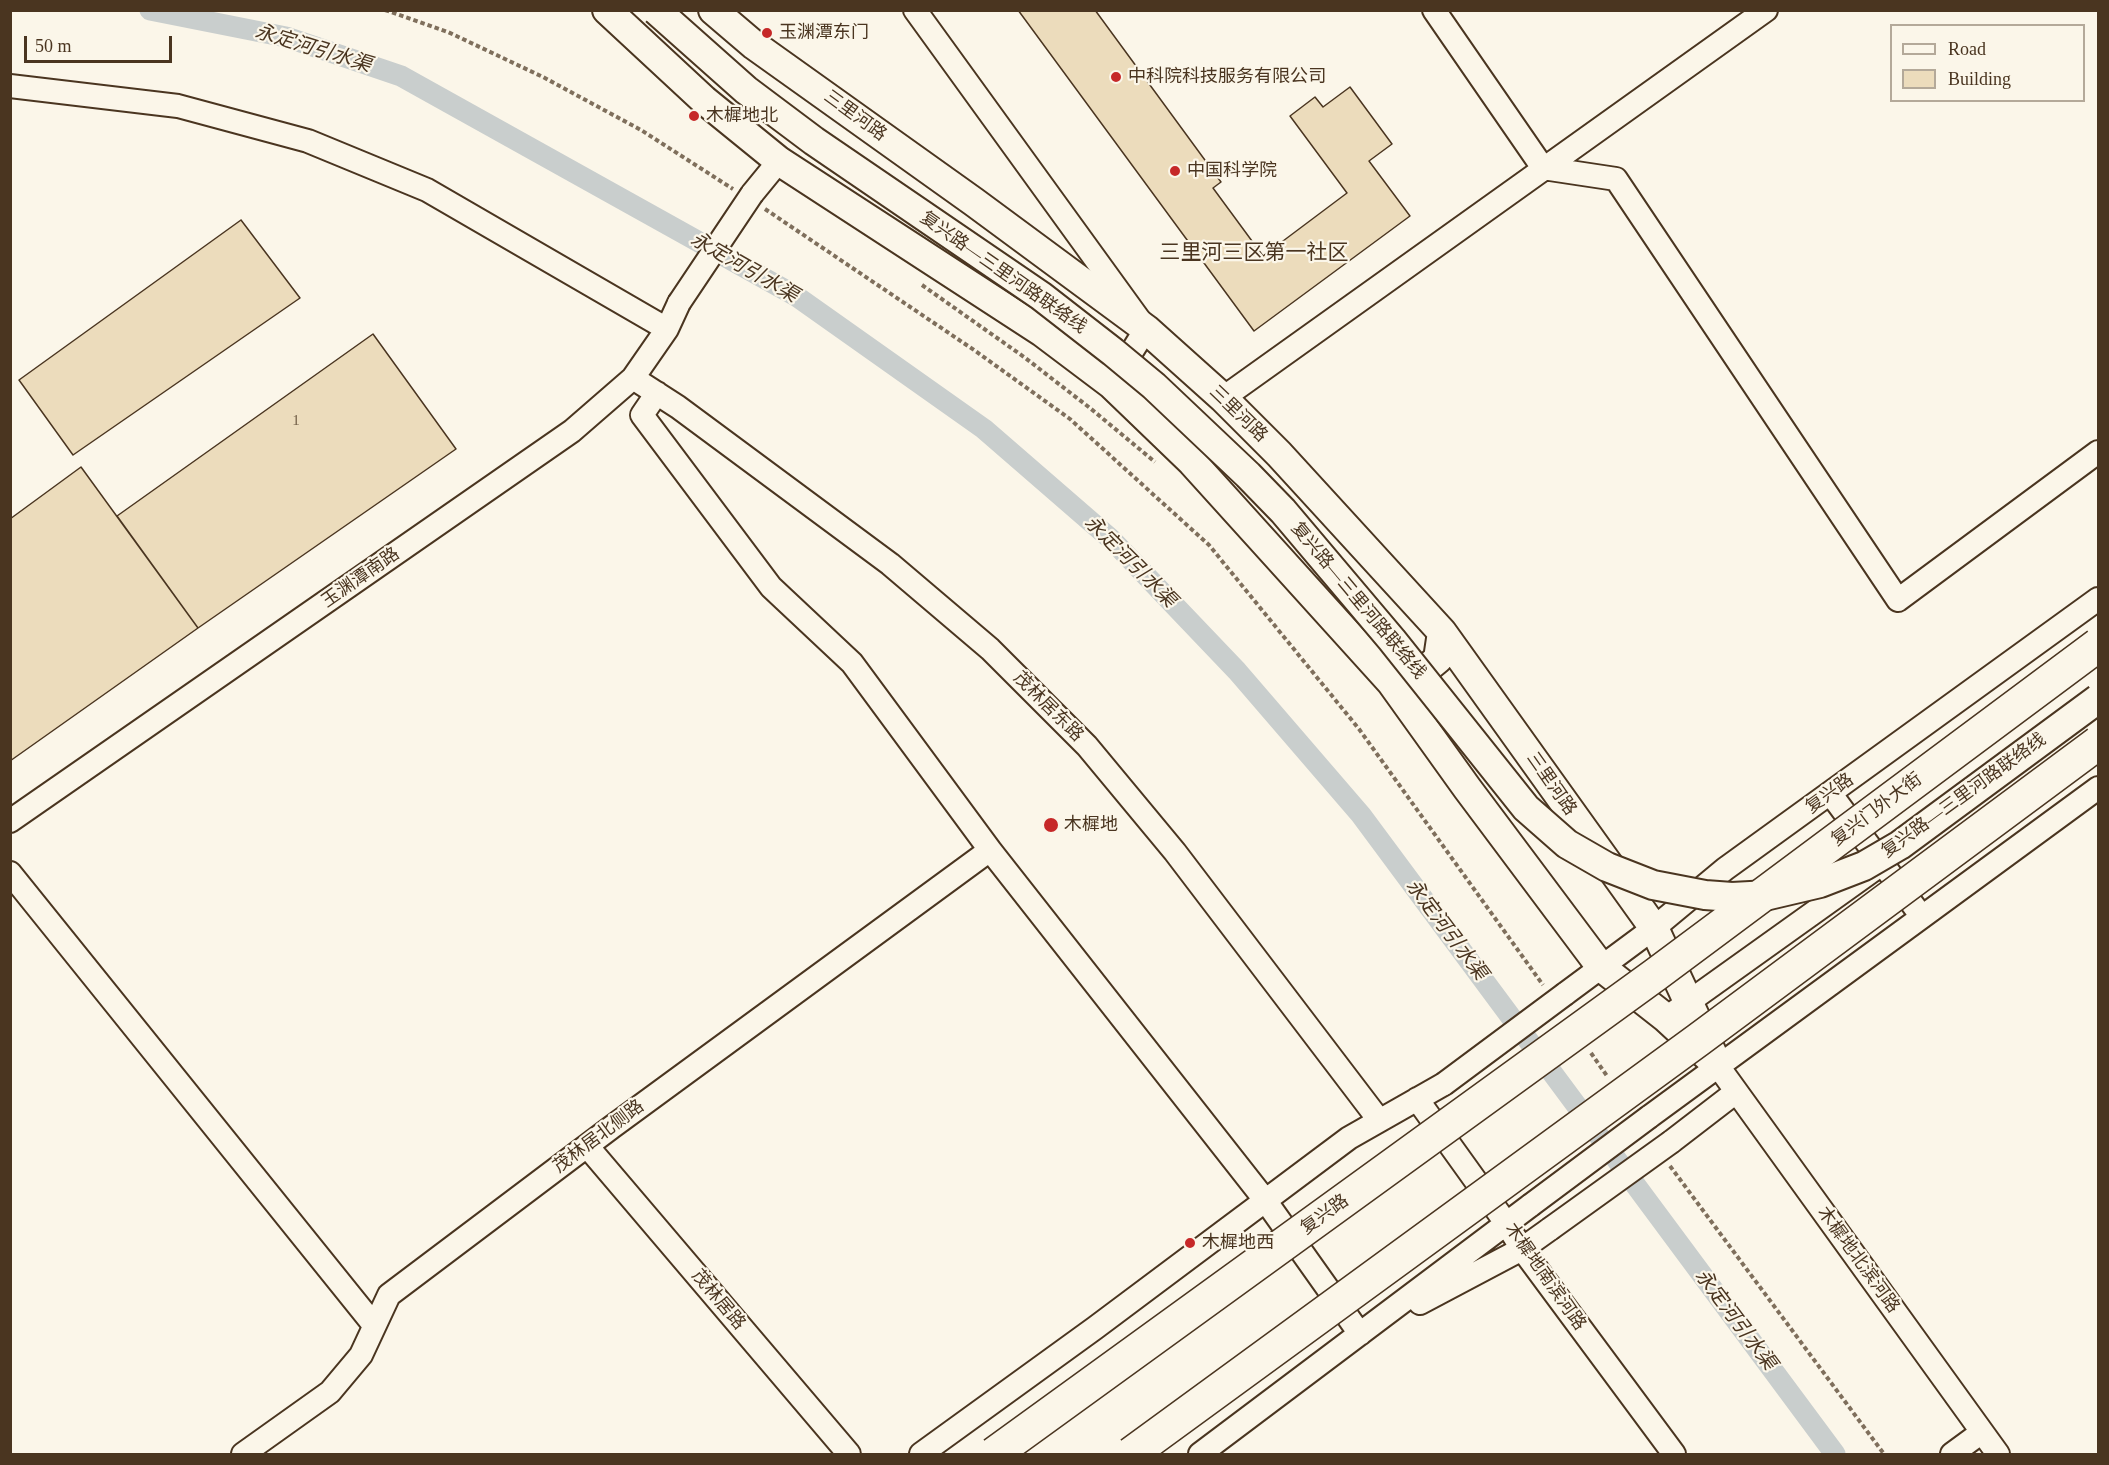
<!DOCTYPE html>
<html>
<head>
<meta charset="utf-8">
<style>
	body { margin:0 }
	#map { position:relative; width:2109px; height:1465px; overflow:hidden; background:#fbf6e9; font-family:"Times New Roman",serif }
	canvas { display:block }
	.frame { position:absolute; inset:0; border:12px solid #4a3520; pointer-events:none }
	.legend { position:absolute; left:1890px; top:24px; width:195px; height:78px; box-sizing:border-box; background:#fbf6e9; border:2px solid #b4a999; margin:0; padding:8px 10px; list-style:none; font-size:18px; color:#4a3520 }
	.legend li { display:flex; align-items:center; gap:12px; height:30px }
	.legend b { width:30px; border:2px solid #b4a999 }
	.scale { position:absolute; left:24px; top:36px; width:148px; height:27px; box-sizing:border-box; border:3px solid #4a3520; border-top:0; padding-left:8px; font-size:18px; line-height:21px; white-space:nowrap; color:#4a3520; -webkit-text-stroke:4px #fbf6e9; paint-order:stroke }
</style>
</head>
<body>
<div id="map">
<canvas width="2109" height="1465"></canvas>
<div class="frame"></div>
<ul class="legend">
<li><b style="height:8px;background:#fbf6e9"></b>Road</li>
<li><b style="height:16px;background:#ecdcbc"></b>Building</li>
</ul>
<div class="scale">50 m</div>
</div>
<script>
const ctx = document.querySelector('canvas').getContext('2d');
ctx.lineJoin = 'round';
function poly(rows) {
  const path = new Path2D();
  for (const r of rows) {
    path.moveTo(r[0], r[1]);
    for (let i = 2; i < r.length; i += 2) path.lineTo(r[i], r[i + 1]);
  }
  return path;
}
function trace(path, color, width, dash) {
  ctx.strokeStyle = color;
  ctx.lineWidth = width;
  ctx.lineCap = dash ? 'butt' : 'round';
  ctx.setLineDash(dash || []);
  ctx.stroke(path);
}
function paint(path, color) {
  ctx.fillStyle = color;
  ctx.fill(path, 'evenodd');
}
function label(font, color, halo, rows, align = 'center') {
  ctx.font = font + ' "Times New Roman","Noto Sans SC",serif';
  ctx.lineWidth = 4.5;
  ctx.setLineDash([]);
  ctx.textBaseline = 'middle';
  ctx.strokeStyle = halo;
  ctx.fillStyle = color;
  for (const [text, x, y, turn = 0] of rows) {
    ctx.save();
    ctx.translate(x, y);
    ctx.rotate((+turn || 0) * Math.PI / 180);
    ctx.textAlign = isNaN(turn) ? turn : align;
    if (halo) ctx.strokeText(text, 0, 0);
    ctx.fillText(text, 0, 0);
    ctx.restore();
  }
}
trace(poly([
	[150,10,286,37,401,76,796,296,984,429,1112,540,1237,671,1361,815,1835,1454]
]), '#c9cecd', 21);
const building = poly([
	[1018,10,1095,10,1221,182,1213,188,1263,256,1347,193,1290,116,1315,97,1323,107,1350,87,1392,144,1369,161,1410,216,1254,331,1018,10],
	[241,220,300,298,73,455,19,380,241,220],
	[373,334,456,449,198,628,117,516,373,334],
	[81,467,198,628,10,761,10,519,81,467]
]);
paint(building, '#ecdcbc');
trace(building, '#4a3520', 1.5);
const minor = poly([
	[915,10,1146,329,1117,375],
	[1434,10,1543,168,1616,179,1898,600,2098,452],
	[10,86,178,106,308,141,427,190,667,329],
	[752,194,779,161],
	[633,378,678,407,890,564,990,649,1087,746,1175,852,1379,1120],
	[657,393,642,415,771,587,852,663,990,850,1265,1200,1360,1334],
	[1223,398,1766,10],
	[1830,793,1922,917],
	[10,821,572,431,633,378,667,329,679,303],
	[10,873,374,1325],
	[1565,994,1654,928,1725,869,2098,599],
	[1676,1011,1876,868],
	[1718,1066,1998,1454],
	[1417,1099,1506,1223,1522,1249,1674,1454],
	[1649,1117,2098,788],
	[1671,1142,1736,1092],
	[587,1146,849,1454],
	[1420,1303,1522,1249,1550,1229],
	[243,1454,330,1392,361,1355,389,1295,612,1127,990,850],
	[921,1454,1095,1328,1349,1138,1444,1084],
	[1200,1454,1531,1205],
	[1952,1454,1982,1432]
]);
const major = poly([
	[607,10,704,100,779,161,1042,332,1111,384,1192,462,1391,682,1467,788,1601,967,1666,1018,1718,1066],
	[713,10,754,45,974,202,1146,329,1223,398,1279,454,1442,632,1654,928,1712,1053],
	[1396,681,1415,678,1438,659,1442,632]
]);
trace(minor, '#4a3520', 26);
trace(major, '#4a3520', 32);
trace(poly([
	[385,10,448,32,543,77,641,130,733,189],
	[765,209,974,350,1070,419,1209,545,1359,729,1543,985],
	[922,285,1024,357,1090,408,1155,462],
	[1591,1053,1607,1076],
	[1670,1166,1884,1454]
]), '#7f6f5c', 4, [4.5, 3]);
trace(minor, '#fbf6e9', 22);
trace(major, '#fbf6e9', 28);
const minorBridge = poly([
	[679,303,752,194],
	[1444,1084,1565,994],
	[1531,1205,1649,1117],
	[1550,1229,1671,1142]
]);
const majorBridge = poly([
	[656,10,746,90,814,141,1041,296,1113,352,1154,386,1248,475,1283,511,1392,640,1526,808,1567,844,1607,867,1653,885,1705,895,1732,897,1769,895,1820,883,1864,866,1900,845,2098,699]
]);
const highwayBridge = poly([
	[994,1454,1655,975,2098,645],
	[1131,1454,1698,1040,2098,743]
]);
trace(minorBridge, '#4a3520', 26, []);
trace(majorBridge, '#4a3520', 32, []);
trace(highwayBridge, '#4a3520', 36, []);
trace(minorBridge, '#fbf6e9', 22);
trace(majorBridge, '#fbf6e9', 28);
trace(highwayBridge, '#fbf6e9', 33);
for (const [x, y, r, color] of [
	[767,33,6,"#c62828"],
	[1116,77,6,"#c62828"],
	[694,116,6,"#c62828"],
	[1175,171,6,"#c62828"],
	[1051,825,8,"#c62828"],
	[1190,1243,6,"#c62828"]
]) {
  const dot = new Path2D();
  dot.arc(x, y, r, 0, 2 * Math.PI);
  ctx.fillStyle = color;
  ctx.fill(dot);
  trace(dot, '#fbf6e9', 2);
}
label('15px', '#725f47', null, [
	["1",296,421]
]);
label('18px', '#4a3520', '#fbf6e9', [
	["玉渊潭东门",779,33],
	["中科院科技服务有限公司",1128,77],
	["木樨地北",706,116],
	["中国科学院",1187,171],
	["木樨地",1064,825],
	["木樨地西",1202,1243]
], 'left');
label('18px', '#4a3520', '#fbf6e9', [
	["三里河路",855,116,36],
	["复兴路—三里河路联络线",1003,273,35],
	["三里河路",1238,414,44],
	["玉渊潭南路",361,578,-35],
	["复兴路—三里河路联络线",1358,601,50],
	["茂林居东路",1048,707,45],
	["三里河路",1551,784,55],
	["复兴路",1830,794,-36],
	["复兴路—三里河路联络线",1964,796,-36],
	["复兴门外大街",1877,810,-37],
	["茂林居北侧路",599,1137,-37],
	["复兴路",1325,1215,-36],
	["木樨地北滨河路",1858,1260,54],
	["木樨地南滨河路",1545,1277,55],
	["茂林居路",718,1300,50]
]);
label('italic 20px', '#4a3520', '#fbf6e9', [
	["永定河引水渠",313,49,17],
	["永定河引水渠",744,268,30],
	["永定河引水渠",1130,562,45],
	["永定河引水渠",1446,930,53],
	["永定河引水渠",1735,1320,53]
]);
label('21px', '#4a3520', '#fbf6e9', [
	["三里河三区第一社区",1254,253]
]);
</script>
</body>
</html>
